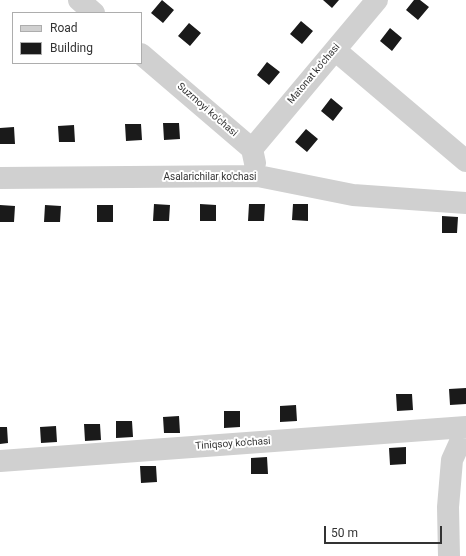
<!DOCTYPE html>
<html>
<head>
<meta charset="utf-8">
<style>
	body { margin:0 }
	#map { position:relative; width:466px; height:556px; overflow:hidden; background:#fff; font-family:Roboto,sans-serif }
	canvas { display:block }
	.legend { position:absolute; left:12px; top:12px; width:130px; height:52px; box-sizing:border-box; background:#fff; border:1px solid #adadad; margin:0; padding:5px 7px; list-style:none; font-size:12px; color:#333 }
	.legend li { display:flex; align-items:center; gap:8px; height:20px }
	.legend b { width:20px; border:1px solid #adadad }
	.scale { position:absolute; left:324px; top:526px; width:118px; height:18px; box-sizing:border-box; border:2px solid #333; border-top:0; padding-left:5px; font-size:12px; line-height:14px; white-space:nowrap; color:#333; -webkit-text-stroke:3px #fff; paint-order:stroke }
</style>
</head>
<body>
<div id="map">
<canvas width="466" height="556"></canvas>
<ul class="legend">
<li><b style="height:5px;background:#d0d0d0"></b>Road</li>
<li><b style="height:11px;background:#1a1a1a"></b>Building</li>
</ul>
<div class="scale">50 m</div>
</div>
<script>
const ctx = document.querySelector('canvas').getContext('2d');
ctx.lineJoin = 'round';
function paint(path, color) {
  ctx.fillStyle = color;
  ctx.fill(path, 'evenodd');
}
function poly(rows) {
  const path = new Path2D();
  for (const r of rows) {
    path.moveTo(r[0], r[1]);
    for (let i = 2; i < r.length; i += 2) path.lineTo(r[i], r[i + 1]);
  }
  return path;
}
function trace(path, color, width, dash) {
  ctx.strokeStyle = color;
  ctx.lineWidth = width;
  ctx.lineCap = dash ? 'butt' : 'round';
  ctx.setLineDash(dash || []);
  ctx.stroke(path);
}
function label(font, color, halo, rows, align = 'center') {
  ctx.font = font + ' Roboto,sans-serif';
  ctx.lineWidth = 4;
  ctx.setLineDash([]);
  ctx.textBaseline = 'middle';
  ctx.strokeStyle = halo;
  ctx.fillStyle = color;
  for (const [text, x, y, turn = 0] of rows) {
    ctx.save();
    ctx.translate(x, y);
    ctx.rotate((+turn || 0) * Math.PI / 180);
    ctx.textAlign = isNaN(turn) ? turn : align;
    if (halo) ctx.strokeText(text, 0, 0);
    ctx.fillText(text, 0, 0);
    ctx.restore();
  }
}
paint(poly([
	[162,0,174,10,163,23,151,13],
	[323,0,339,0,332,8],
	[414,0,420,0,429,7,418,20,406,10],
	[301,21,313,31,302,44,290,34],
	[189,23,201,33,190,46,178,36],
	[390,28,402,38,392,51,380,41],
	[267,62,280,72,269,85,257,75],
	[331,98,343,108,333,121,321,111],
	[163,123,179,123,180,139,164,140],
	[125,124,141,124,142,140,126,141],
	[74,125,75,142,59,142,58,126],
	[14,127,15,144,0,144,0,128],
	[306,129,318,139,307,152,295,142],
	[154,204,170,205,169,221,153,221],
	[200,204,216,205,216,221,200,221],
	[249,204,265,204,264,221,248,221],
	[293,204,308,204,308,221,292,220],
	[0,205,15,206,14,222,0,222],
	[45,205,61,206,60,222,44,222],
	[97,205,113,205,113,222,97,222],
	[442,216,458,217,457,233,442,233],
	[466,388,466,404,450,405,449,389],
	[396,394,412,394,413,410,397,411],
	[296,405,297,421,280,422,280,406],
	[224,411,240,411,240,427,224,428],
	[179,416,180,433,164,433,163,417],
	[116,421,132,421,133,437,116,438],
	[84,424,100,424,101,440,85,441],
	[56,426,57,442,41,443,40,427],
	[0,427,7,427,8,443,0,444],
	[406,447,406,464,390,465,389,448],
	[267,457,268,474,251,474,251,458],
	[140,466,156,466,157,482,141,483]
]), '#1a1a1a');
trace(poly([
	[79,0,94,13],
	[335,50,466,161],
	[141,54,252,149,255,163],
	[252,149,377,0],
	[0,178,258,176,353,195,466,203],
	[0,461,466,427],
	[449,556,448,507,452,460,466,429]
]), '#d0d0d0', 22);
label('10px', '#333', '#fff', [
	["Matonat ko'chasi",314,74,-50],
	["Suzmoyi ko'chasi",207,110,41],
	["Asalarichilar ko'chasi",210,177],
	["Tiniqsoy ko'chasi",233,444,-4]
]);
</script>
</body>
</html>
